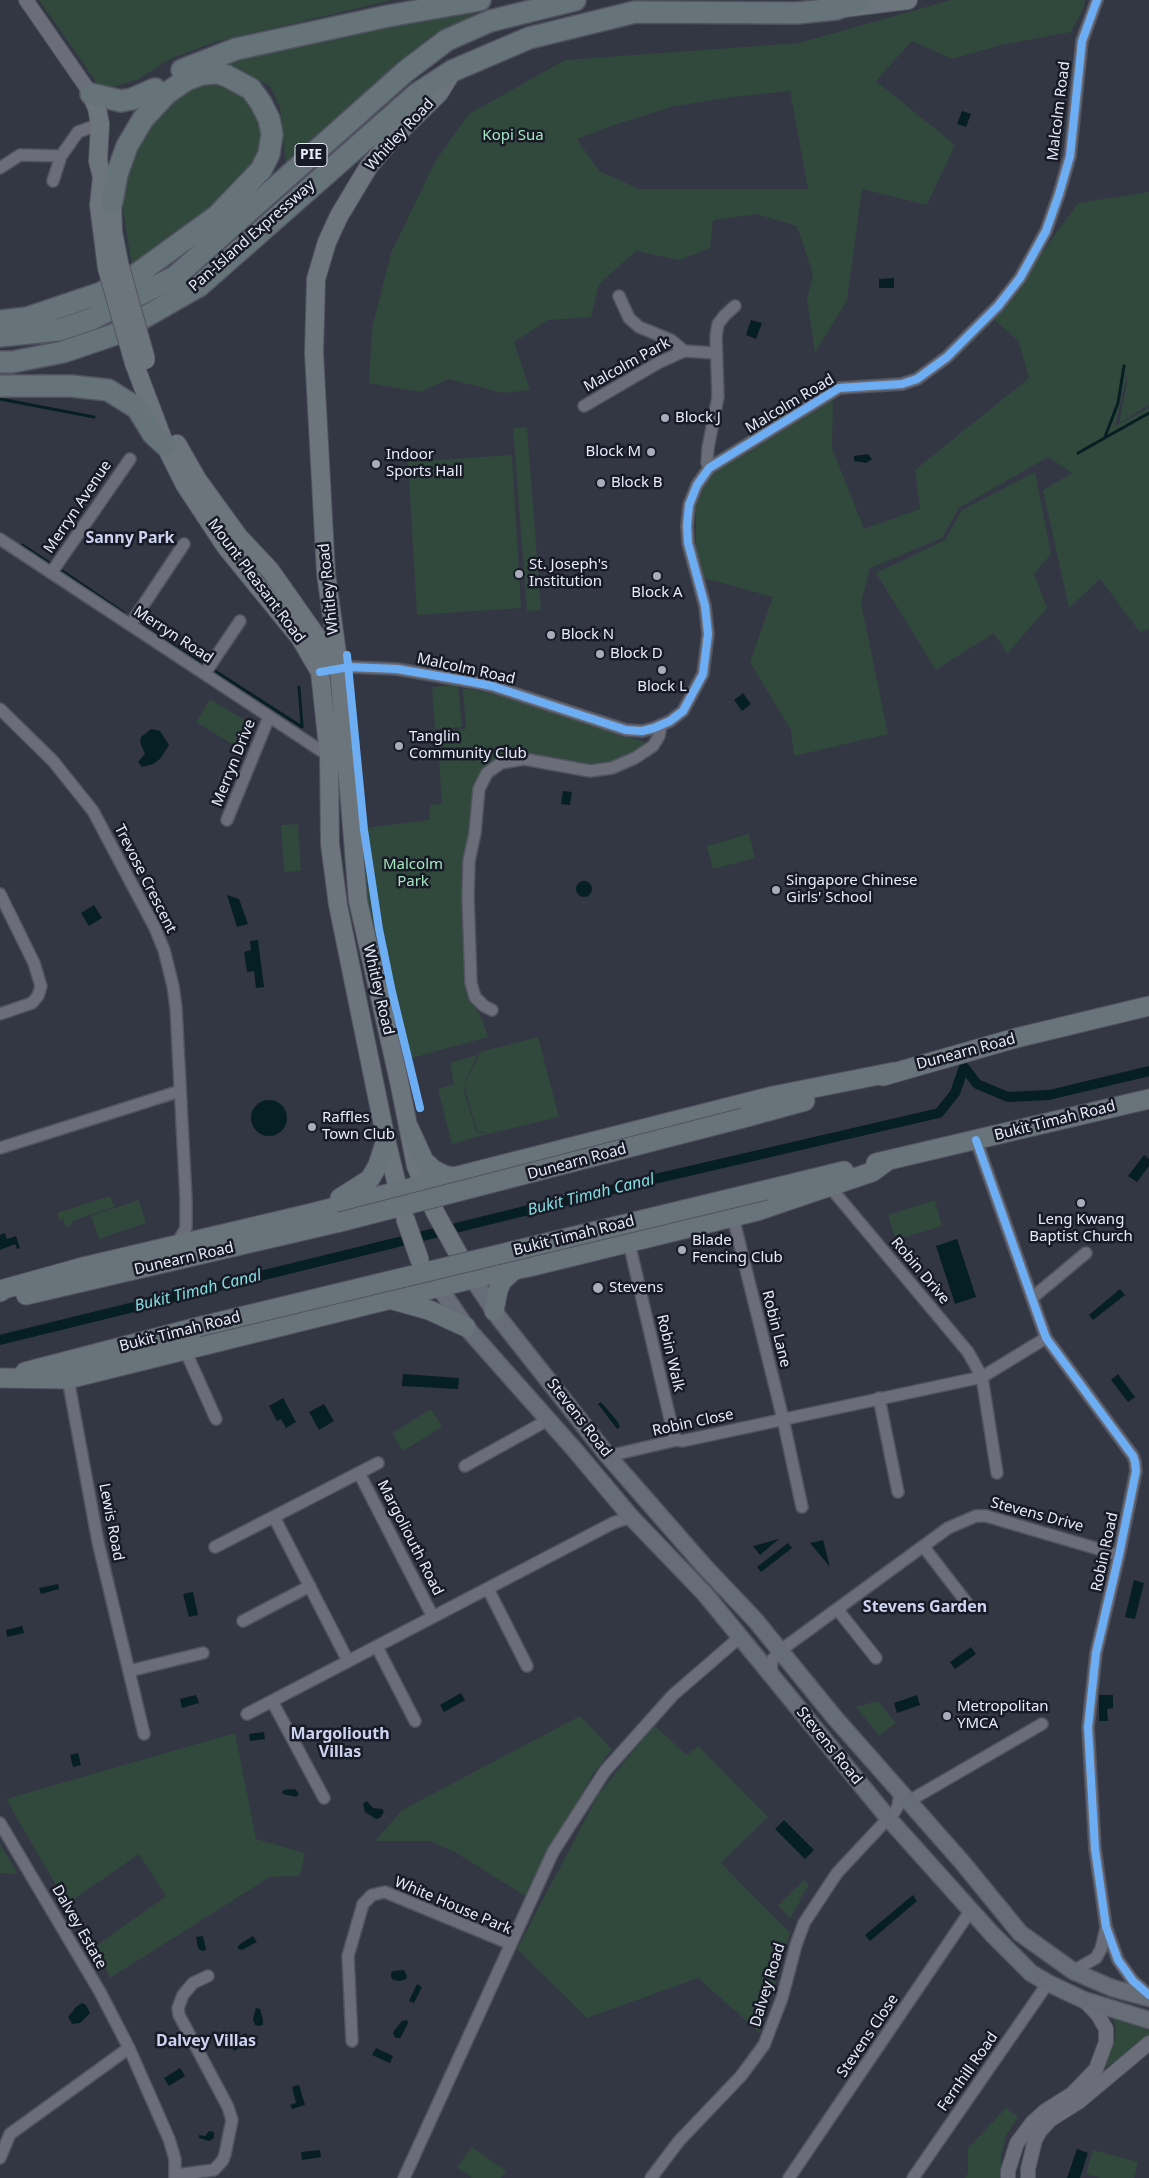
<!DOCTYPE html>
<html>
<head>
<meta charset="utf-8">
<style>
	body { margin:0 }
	canvas { display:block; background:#333643 }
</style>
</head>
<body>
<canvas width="1149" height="2178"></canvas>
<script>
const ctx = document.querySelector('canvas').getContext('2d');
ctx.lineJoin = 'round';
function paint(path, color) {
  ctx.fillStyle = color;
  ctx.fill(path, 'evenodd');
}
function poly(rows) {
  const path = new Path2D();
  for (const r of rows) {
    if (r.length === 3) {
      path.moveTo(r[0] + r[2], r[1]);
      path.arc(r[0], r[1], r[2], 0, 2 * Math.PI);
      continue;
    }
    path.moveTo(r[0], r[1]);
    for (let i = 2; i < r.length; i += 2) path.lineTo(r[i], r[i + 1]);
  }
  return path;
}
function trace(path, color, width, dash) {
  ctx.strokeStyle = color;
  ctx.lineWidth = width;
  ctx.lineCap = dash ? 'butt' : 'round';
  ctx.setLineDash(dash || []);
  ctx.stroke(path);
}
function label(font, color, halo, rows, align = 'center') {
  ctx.font = font + ' "Noto Sans",sans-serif';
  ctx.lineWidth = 5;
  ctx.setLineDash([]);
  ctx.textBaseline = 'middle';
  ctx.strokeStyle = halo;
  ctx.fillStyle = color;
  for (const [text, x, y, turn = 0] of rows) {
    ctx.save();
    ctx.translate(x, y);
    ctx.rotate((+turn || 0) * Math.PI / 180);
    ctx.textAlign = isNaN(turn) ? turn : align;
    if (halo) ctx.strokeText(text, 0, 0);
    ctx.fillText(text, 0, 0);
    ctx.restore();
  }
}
paint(poly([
	[39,0,392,0,215,42,172,58,137,80,102,90],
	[951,0,1085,0,1084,7,1071,32,1001,45,952,59,912,41,876,81,955,145,927,205,862,189,847,300,815,353,807,299,813,275,797,226,756,214,713,220,710,248,679,260,636,251,599,284,591,317,548,320,514,342,530,390,503,393,449,379,420,392,369,383,372,328,391,253,436,160,469,114,565,60,799,43],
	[790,91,808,189,639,189,599,171,577,139,617,124,675,106,733,97],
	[483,9,442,34,286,167,280,107,270,86,220,59],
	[215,82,235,92,247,101,261,122,264,139,245,175,218,204,132,266,123,210,125,174,134,148,151,125,174,100,192,88],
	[1149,192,1149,405,1119,423,1127,383,1127,375,1115,426,1149,408,1149,629,1140,632,1100,579,1069,608,1043,490,1072,473,1048,457,959,508,942,538,870,568,861,603,888,734,794,756,791,730,750,662,773,597,704,578,696,546,696,503,702,486,714,471,833,399,832,448,864,529,920,509,915,470,1029,378,1019,342,994,319,1078,203],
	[527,427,541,610,527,611,513,428],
	[512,455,521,608,417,615,408,462],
	[1035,472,1051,554,1034,574,1047,608,1007,654,994,633,936,670,876,573,945,540,962,510],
	[458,685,462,727,435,729,432,687],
	[463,688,494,694,650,744,633,754,610,763,590,766,525,753,512,753,497,757,483,769,475,785,471,831,471,999,482,1019,488,1037,401,1061,364,900,356,829,429,820,430,805,442,804,437,732,466,729],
	[210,699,251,724,237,747,196,722],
	[298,824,301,871,284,872,281,825],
	[749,834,755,858,713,869,707,846],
	[538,1037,559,1117,488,1134,477,1130,464,1087,480,1052],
	[477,1055,463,1088,476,1131,487,1134,452,1144,438,1089,454,1084,450,1063],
	[110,1196,114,1207,72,1221,73,1225,66,1227,63,1219,59,1220,57,1213],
	[139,1200,146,1223,99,1239,91,1216],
	[935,1200,942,1226,896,1240,888,1215],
	[431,1409,442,1427,403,1451,392,1433],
	[878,1701,896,1723,879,1736,856,1707],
	[580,1716,612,1749,593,1774,527,1897,455,1852,430,1841,375,1841,402,1810],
	[654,1725,687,1755,698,1746,768,1817,721,1863,790,1933,760,2033,698,1978,587,2018,517,1949,598,1795],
	[235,1733,256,1839,305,1853,300,1876,270,1877,110,1978,96,1946,166,1896,139,1854,67,1904,6,1799],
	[0,1844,18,1874,0,1873],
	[804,1880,809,1885,799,1901,800,1902,790,1918,778,1905],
	[1112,2015,1149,2024,1149,2037,1098,2073,1113,2048,1116,2030],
	[1006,2108,1018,2117,1006,2135,1001,2156,1001,2178,965,2178,968,2173,968,2148],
	[472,2147,506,2171,501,2178,472,2178,457,2167],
	[1093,2150,1138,2162,1134,2178,1101,2178,1086,2174]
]), '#31483d');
paint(poly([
	[962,111,971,114,966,127,957,124],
	[894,278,894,288,879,288,879,279],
	[751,320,762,323,756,339,746,335],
	[868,454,872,459,866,463,854,461,854,456],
	[743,693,751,704,742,711,734,700],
	[151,729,160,731,169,745,160,759,153,764,142,767,138,762,145,754,140,742,141,737],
	[563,791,572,792,570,805,561,804],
	[584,889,8],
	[227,895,239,899,248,924,237,927],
	[94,905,102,918,89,926,81,913],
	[258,940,264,987,256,988,254,971,247,972,244,952,251,950,250,941],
	[269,1118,18],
	[1144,1155,1149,1159,1149,1166,1137,1182,1128,1176],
	[5,1233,7,1239,16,1236,20,1248,17,1249,15,1244,0,1250,0,1235],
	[957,1239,976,1297,955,1304,936,1246],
	[1120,1289,1125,1295,1093,1320,1089,1315],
	[403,1374,459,1378,458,1389,402,1386],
	[1118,1374,1135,1397,1128,1402,1111,1380],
	[283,1398,296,1422,286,1428,281,1419,277,1421,269,1406],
	[601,1402,618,1422,620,1427,617,1429,598,1404],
	[324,1404,334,1421,319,1430,309,1412],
	[779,1539,760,1555,753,1546],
	[823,1540,830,1567,810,1543],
	[788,1543,792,1548,761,1572,757,1567],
	[1134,1580,1144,1583,1135,1619,1125,1617],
	[58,1584,59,1589,41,1594,39,1588],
	[193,1592,198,1615,189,1617,183,1594],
	[22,1626,24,1633,7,1637,6,1630],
	[971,1647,976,1654,955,1669,950,1662],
	[461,1693,465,1700,444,1712,440,1705],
	[196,1695,199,1703,182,1708,180,1699],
	[917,1695,920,1705,897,1713,894,1703],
	[1099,1695,1113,1695,1113,1708,1107,1709,1108,1721,1099,1721],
	[264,1732,265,1739,250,1741,249,1734],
	[78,1753,81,1765,73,1767,70,1755],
	[295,1789,299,1794,296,1797,283,1794,282,1792,284,1790],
	[367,1801,373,1808,382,1809,384,1812,380,1818,376,1819,365,1812,363,1804],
	[784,1820,814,1850,805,1859,775,1829],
	[913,1895,917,1901,870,1941,865,1935],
	[203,1936,206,1950,202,1951,198,1948,196,1937],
	[253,1936,257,1942,242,1950,238,1949,238,1946,243,1942],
	[404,1970,407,1976,406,1979,400,1981,393,1980,391,1977,391,1973,393,1971],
	[417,1984,422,1987,414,2003,409,2001],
	[82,2003,86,2005,90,2013,80,2023,72,2024,68,2017,76,2007],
	[256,2008,260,2009,263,2020,263,2025,259,2026,255,2025,253,2019],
	[407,2020,408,2023,402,2035,400,2038,396,2038,393,2034,394,2031,402,2021],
	[246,2033,251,2042,234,2051,230,2042],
	[376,2048,393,2056,390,2063,372,2055],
	[180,2068,185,2076,169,2086,164,2078],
	[299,2085,305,2105,292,2109,290,2105,296,2103,292,2087],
	[209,2131,214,2132,214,2138,209,2141,199,2138,199,2135,205,2136],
	[1077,2149,1088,2153,1080,2178,1067,2178],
	[320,2150,321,2157,302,2160,301,2152]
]), '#061f22');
trace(poly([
	[0,399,94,417],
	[1105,437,1118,403,1124,366],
	[1078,453,1149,413],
	[22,545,51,564],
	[62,571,124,613],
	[142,625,201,663],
	[215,671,302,727],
	[299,687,302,726]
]), '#061f22', 3);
trace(poly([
	[964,1067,977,1084,1008,1097,1049,1095,1149,1071],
	[0,1340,659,1178,939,1113,955,1093,964,1067]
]), '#061f22', 10);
const minor = poly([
	[0,168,20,155,61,156],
	[53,181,61,156,78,132,100,124],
	[619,296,629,318,639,327,671,340,684,351],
	[584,406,658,363,684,351,715,353],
	[709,468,707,463,708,448,718,397,716,336,718,324,725,315,735,306],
	[0,539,329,756],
	[51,573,130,459],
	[130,625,184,544],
	[334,669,349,667,397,669,473,682,492,686,626,730,642,731,654,728,670,721,683,711,703,674,708,634,705,606,688,543,687,526,689,505,697,485,709,468,839,388,902,384,917,379,947,357,998,306,1020,278,1046,231,1059,194,1070,156,1082,41,1097,0],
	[205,673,240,621],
	[0,709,53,761,93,811,155,928,164,950,173,986,176,1008,186,1199,186,1228,176,1245],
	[227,820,269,717],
	[0,894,34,963,41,986,38,996,32,1003,0,1014],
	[492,1010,484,1006,475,997,471,983,468,897,469,861,475,833,479,789,487,773,501,763,524,759,590,771,612,768,635,758,653,746,659,736,661,725],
	[976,1140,1046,1338,1133,1456,1135,1462,1136,1471,1119,1555,1096,1653,1088,1727,1095,1849,1106,1927,1118,1960,1133,1981,1149,1995],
	[0,1148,180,1091],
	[830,1187,968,1352,982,1377,997,1473],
	[733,1217,783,1419,802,1507],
	[631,1242,630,1247,674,1436,677,1440],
	[1032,1298,1086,1253],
	[185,1350,216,1419],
	[68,1379,98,1542,144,1734],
	[879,1398,898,1492],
	[608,1456,677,1440,682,1441,982,1377,1046,1338],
	[465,1466,548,1420],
	[359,1473,433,1617],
	[274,1517,348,1661],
	[923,1546,967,1603],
	[215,1547,378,1463],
	[488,1589,527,1666],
	[837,1609,876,1658],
	[243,1621,310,1586],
	[377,1647,415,1721],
	[129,1671,203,1653],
	[771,1674,772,1660,781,1650,948,1528,976,1516,986,1516,1119,1555],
	[272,1701,324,1798],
	[247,1714,613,1523,631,1517],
	[909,1801,1042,1724],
	[0,1823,100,1992,129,2048,169,2139,175,2159,175,2178],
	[1073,1971,1096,1958,1101,1949,1106,1928],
	[352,2041,348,1956,363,1904,372,1895,385,1892,511,1944],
	[0,2158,10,2134,129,2048],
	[175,2175,214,2170,223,2160,225,2154,232,2120,228,2107,179,2015,178,2008,183,1995,193,1983,208,1976],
	[404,2178,553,1852,605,1771,673,1695,740,1637],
	[651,2178,679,2141,741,2076,764,2045,782,1998,796,1945,804,1923,837,1873,895,1811,898,1806,900,1791],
	[789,2178,971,1910],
	[913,2178,1048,1983]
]);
const tertiary = poly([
	[26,0,91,94],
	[1008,2178,1008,2171,1017,2143,1032,2123,1045,2111,1072,2094,1096,2069,1106,2042,1106,2029,1098,2015,1084,2000],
	[1028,2178,1028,2169,1035,2140,1040,2131,1050,2120,1080,2101,1149,2043]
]);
const secondary = poly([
	[473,1279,499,1318,608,1456,705,1567,756,1621,835,1718,962,1862,1020,1933,1073,1971,1112,1988,1149,1998],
	[439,1287,466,1327,574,1449,631,1517,705,1594,889,1819,992,1934,1031,1973,1048,1983,1084,2000,1149,2020]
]);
const primary = poly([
	[844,8,908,0],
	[452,72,439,93,393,138,369,166,339,216,327,242,316,279,314,353,326,573,339,668,358,901,399,1081,416,1166,435,1212,470,1275],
	[91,94,97,108,100,124,98,161,102,177,99,205,107,268],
	[112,202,113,232,119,263],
	[134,363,165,445,185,485,226,547,300,638,320,672,329,756,330,844,338,905,386,1140,402,1205],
	[177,444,197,479,239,537,270,570,336,664]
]);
const trunk = poly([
	[883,1076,1016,1038,1149,1006],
	[743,1118,805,1101],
	[409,1128,424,1161,434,1170,444,1175,454,1177],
	[876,1163,1149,1099],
	[766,1190,844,1171],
	[340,1198,370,1179,378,1165,386,1140],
	[0,1292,4,1289,83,1267,308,1214,773,1096,894,1072],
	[26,1295,340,1222],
	[393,1300,429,1310,466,1327],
	[494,1311,498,1290,502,1281,513,1271],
	[25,1372,198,1327],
	[0,1378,68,1379,484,1276,529,1267,757,1211,872,1172,887,1161]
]);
const motorway = poly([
	[182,70,236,49,388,16,480,0],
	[91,94,121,101,132,99,155,89],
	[0,321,27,318,101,293,133,277,217,216,261,170,269,154,272,134,269,119,261,103,251,89,227,76,218,73,202,74,186,80,167,93,143,119,127,146,117,174,112,202],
	[0,336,59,330,92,319,176,276,406,71,447,40,490,21,575,0],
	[0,362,12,362,63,352,113,335,199,286,418,93,452,71,529,38,635,12,797,13,836,9,859,0],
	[0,386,71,386,108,390,137,408,153,434,165,445]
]);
trace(minor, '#515460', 14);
trace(tertiary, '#515460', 16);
trace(secondary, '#515460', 19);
trace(primary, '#515460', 20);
trace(trunk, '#515460', 21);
trace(motorway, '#515460', 24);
trace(minor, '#6b6e79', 11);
trace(tertiary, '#6b6e79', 14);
trace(secondary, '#676d76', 16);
trace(primary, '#6c757c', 18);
trace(trunk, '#69747a', 19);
trace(motorway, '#667379', 21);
const primaryBridge = poly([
	[119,263,146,360],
	[107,268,134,363],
	[405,1218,420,1261]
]);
const trunkBridge = poly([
	[340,1222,743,1118],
	[198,1327,766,1190]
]);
trace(primaryBridge, '#515460', 20, []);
trace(trunkBridge, '#515460', 21, []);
trace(primaryBridge, '#6c757c', 18);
trace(trunkBridge, '#69747a', 19);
trace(poly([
	[347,655,364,830,379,929,392,992,420,1108],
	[320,672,349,667,397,669,467,681,492,686,626,730,642,731,654,728,670,721,683,711,703,674,708,634,705,606,688,543,687,526,689,505,697,485,709,468,839,388,902,384,917,379,947,357,998,306,1020,278,1046,231,1059,194,1070,156,1082,41,1097,0],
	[976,1140,1046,1338,1133,1456,1135,1462,1136,1471,1119,1555,1096,1653,1088,1727,1095,1849,1106,1927,1118,1960,1133,1981,1149,1995]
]), '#6dadf4', 8);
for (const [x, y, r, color] of [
	[665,418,5,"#a8acbb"],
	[651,452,5,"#a8acbb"],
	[376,464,5,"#a8acbb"],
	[601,483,5,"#a8acbb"],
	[519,574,5,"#a8acbb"],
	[657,576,5,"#a8acbb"],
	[551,635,5,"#a8acbb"],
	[600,654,5,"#a8acbb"],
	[662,670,5,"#a8acbb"],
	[399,746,5,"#a8acbb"],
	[776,890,5,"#a8acbb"],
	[312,1127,5,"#a8acbb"],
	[1081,1203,5,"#a8acbb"],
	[682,1250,5,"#a8acbb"],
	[598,1288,6,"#a8acbb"],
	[947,1716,5,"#a8acbb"]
]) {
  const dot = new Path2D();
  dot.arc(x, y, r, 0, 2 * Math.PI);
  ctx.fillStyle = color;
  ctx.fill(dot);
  trace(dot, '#181b25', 2);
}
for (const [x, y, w] of [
	[311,155,32]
]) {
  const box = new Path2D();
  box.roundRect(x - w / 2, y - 11.5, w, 23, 4);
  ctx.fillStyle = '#181b25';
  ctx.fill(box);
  trace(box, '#e7ebfb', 1);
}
label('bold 14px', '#e7ebfb', null, [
	["PIE",311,155]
]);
label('15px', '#e7ebfb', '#181b25', [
	["Malcolm Road",1059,111,-83],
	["Whitley Road",400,135,-47],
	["Pan-Island Expressway",252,236,-41],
	["Malcolm Park",627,365,-29],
	["Malcolm Road",790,404,-31],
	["Merryn Avenue",78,507,-56],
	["Mount Pleasant Road",256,581,53],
	["Whitley Road",329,589,-96],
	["Merryn Road",173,635,33],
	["Malcolm Road",466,669,12],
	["Merryn Drive",234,763,-68],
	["Trevose Crescent",145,879,63],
	["Whitley Road",378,990,77],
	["Dunearn Road",966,1052,-15],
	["Bukit Timah Road",1055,1121,-14],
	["Dunearn Road",577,1162,-15],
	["Bukit Timah Road",574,1236,-14],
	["Dunearn Road",184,1259,-13],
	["Robin Drive",920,1271,50],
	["Robin Lane",776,1329,76],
	["Bukit Timah Road",180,1332,-14],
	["Robin Walk",670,1353,77],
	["Stevens Road",579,1418,52],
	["Robin Close",693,1423,-12],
	["Stevens Drive",1037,1515,15],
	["Lewis Road",111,1522,79],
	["Margoliouth Road",410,1538,63],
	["Robin Road",1105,1552,-78],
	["Stevens Road",829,1746,51],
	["White House Park",453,1906,23],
	["Dalvey Estate",79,1927,60],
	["Dalvey Road",768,1985,-73],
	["Stevens Close",868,2036,-56],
	["Fernhill Road",968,2072,-55]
]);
label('15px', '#a4e7bf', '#181b25', [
	["Kopi Sua",513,136],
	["Malcolm",413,865],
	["Park",413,882]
]);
label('15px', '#e7ebfb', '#181b25', [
	["Block J",675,418],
	["Block M",641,452,"right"],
	["Indoor",386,455],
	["Sports Hall",386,472],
	["Block B",611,483],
	["St. Joseph's",529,565],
	["Institution",529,582],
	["Block A",657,593,"center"],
	["Block N",561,635],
	["Block D",610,654],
	["Block L",662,687,"center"],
	["Tanglin",409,737],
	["Community Club",409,754],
	["Singapore Chinese",786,881],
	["Girls' School",786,898],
	["Raffles",322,1118],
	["Town Club",322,1135],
	["Leng Kwang",1081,1220,"center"],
	["Baptist Church",1081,1237,"center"],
	["Blade",692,1241],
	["Fencing Club",692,1258],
	["Stevens",609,1288],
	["Metropolitan",957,1707],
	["YMCA",957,1724]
], 'left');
label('bold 16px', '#cbd3f0', '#181b25', [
	["Sanny Park",130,538],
	["Stevens Garden",925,1607],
	["Margoliouth",340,1734],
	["Villas",340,1752],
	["Dalvey Villas",206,2041]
]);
label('italic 16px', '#82dee3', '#181b25', [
	["Bukit Timah Canal",591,1195,-14],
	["Bukit Timah Canal",198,1291,-14]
]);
</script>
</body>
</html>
